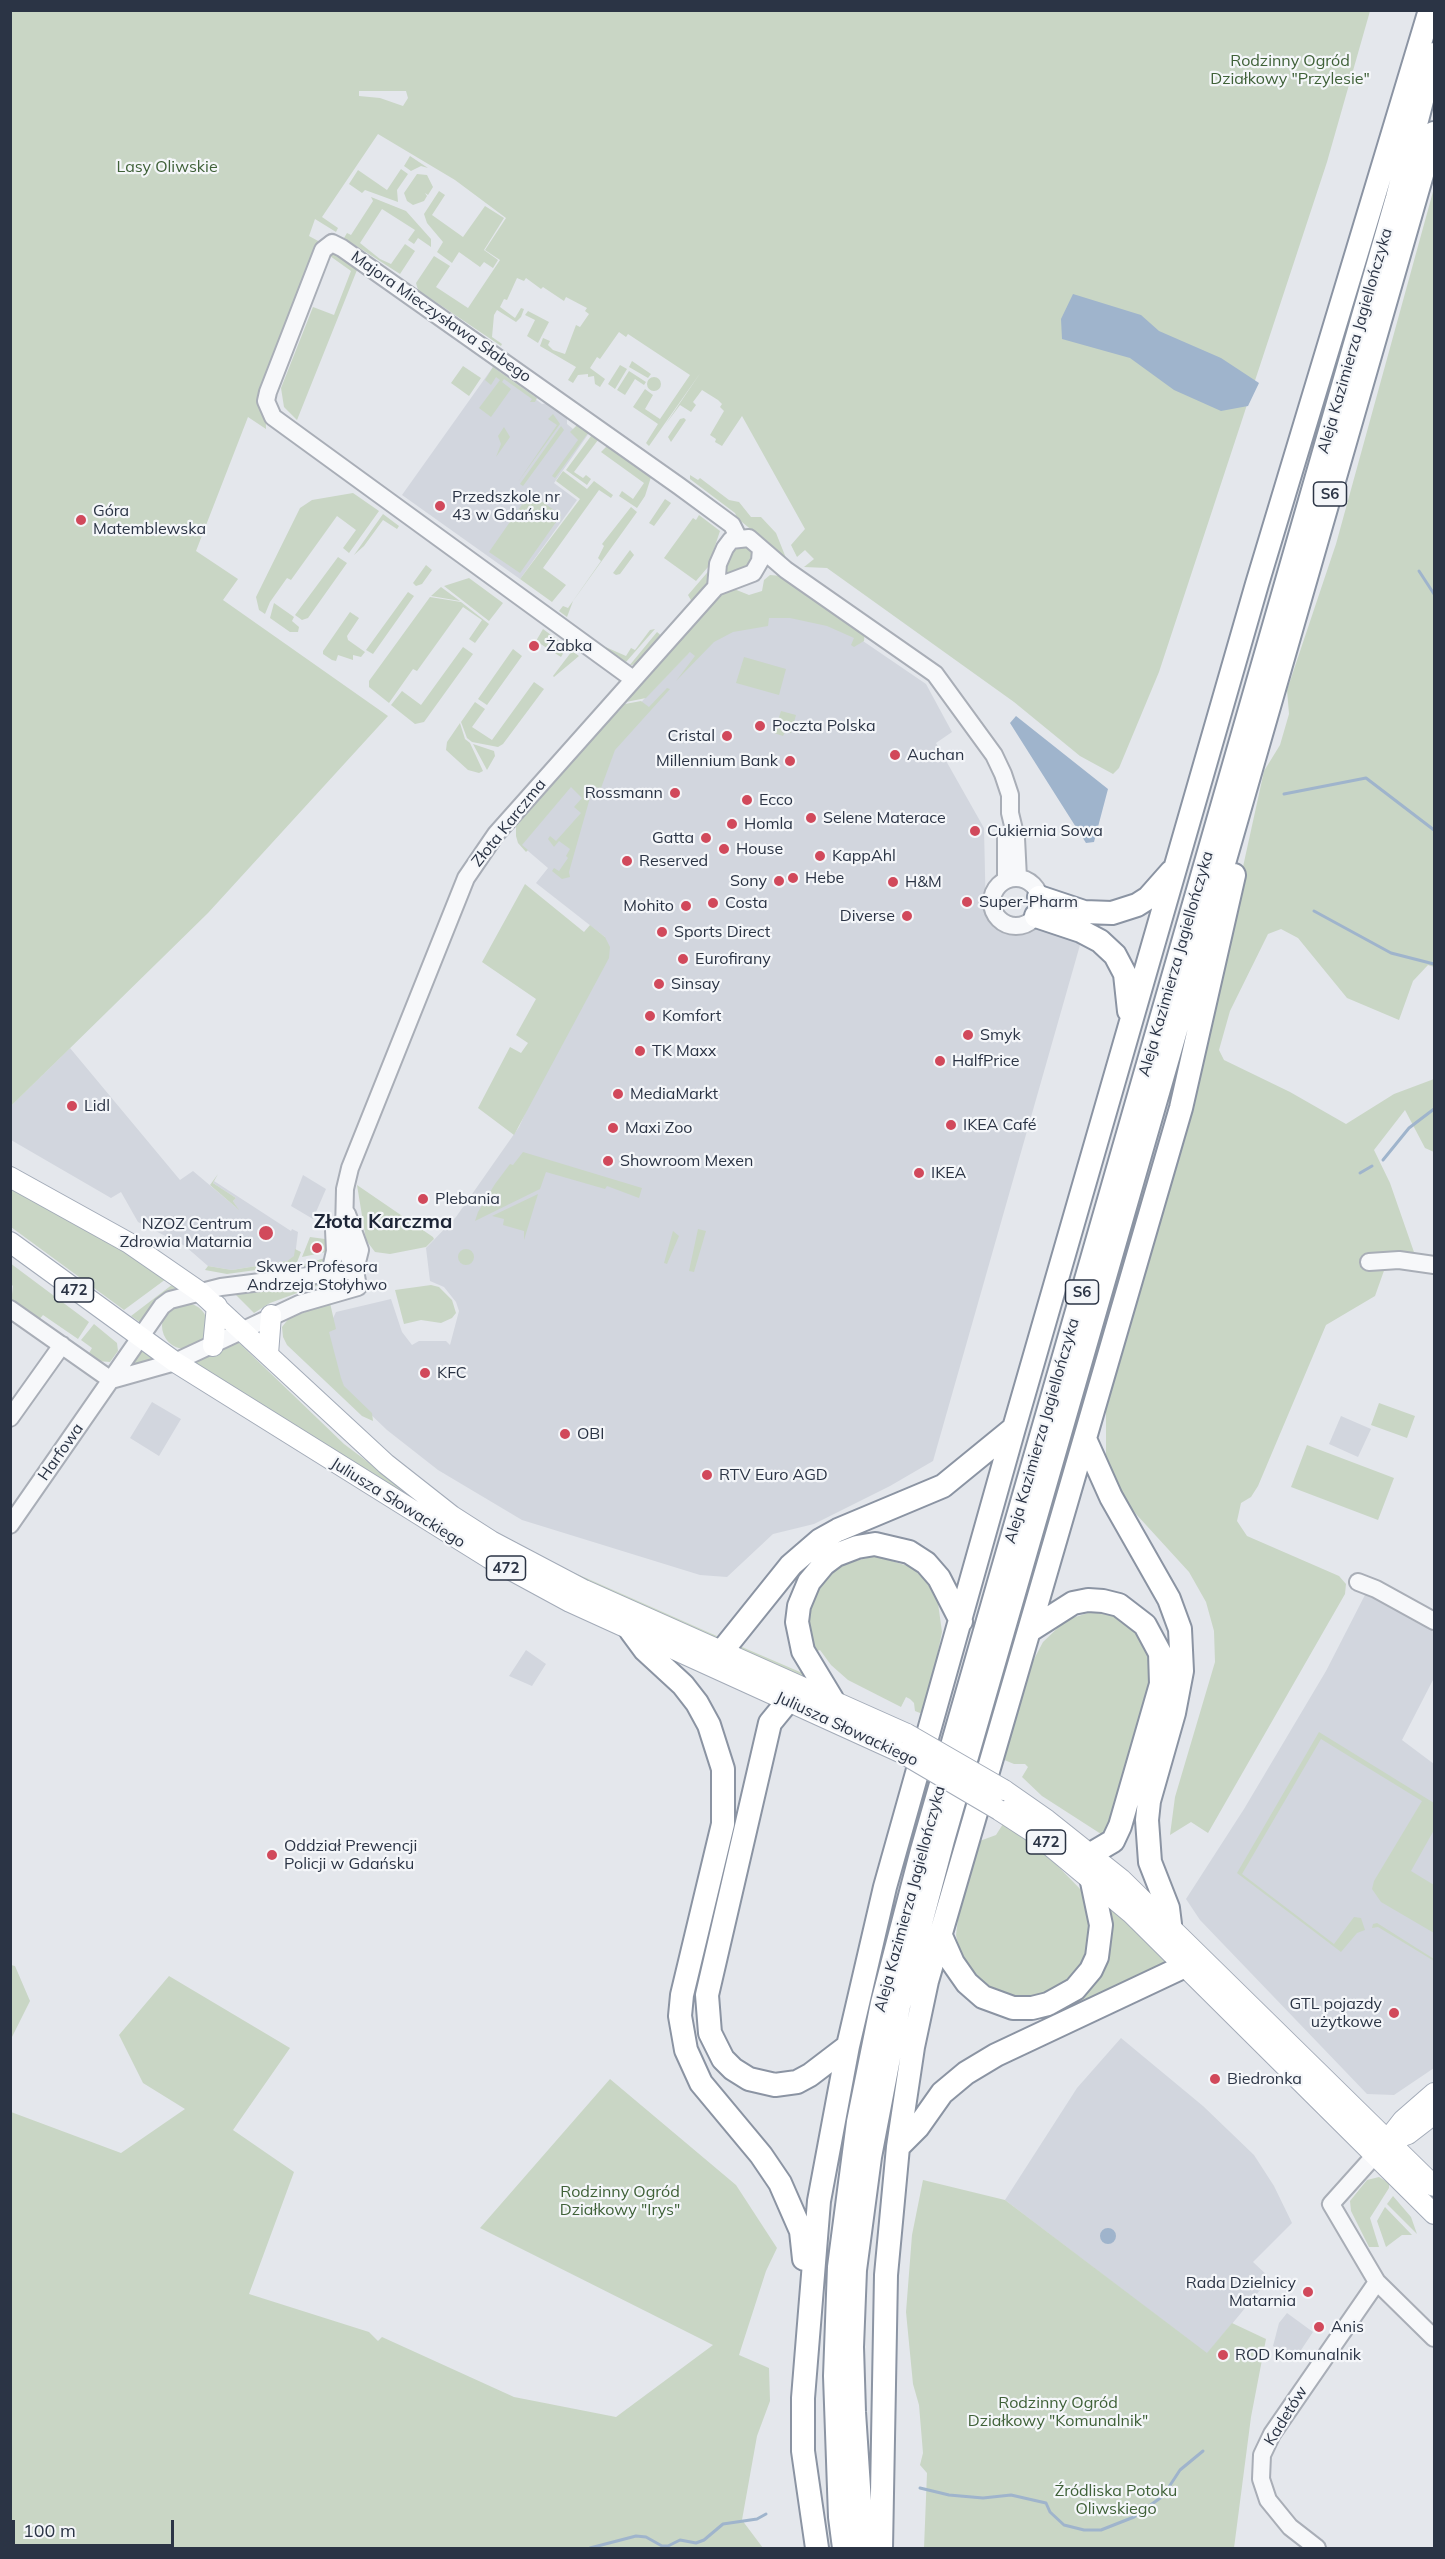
<!DOCTYPE html>
<html>
<head>
<meta charset="utf-8">
<style>
	body { margin:0 }
	#map { position:relative; width:1445px; height:2559px; overflow:hidden; background:#e4e7ec; font-family:Mulish,sans-serif }
	canvas { display:block }
	.frame { position:absolute; inset:0; border:12px solid #2b3445; pointer-events:none }
	.scale { position:absolute; left:12px; top:2520px; width:162px; height:27px; box-sizing:border-box; border:3px solid #2b3445; border-top:0; padding-left:8px; font-size:18px; line-height:21px; white-space:nowrap; color:#2b3445; -webkit-text-stroke:4px #f4f6f9; paint-order:stroke }
</style>
</head>
<body>
<div id="map">
<canvas width="1445" height="2559"></canvas>
<div class="frame"></div>
<div class="scale">100 m</div>
</div>
<script>
const ctx = document.querySelector('canvas').getContext('2d');
ctx.lineJoin = 'round';
function paint(path, color) {
  ctx.fillStyle = color;
  ctx.fill(path, 'evenodd');
}
function poly(rows) {
  const path = new Path2D();
  for (const r of rows) {
    if (r.length === 3) {
      path.moveTo(r[0] + r[2], r[1]);
      path.arc(r[0], r[1], r[2], 0, 2 * Math.PI);
      continue;
    }
    path.moveTo(r[0], r[1]);
    for (let i = 2; i < r.length; i += 2) path.lineTo(r[i], r[i + 1]);
  }
  return path;
}
function trace(path, color, width, dash) {
  ctx.strokeStyle = color;
  ctx.lineWidth = width;
  ctx.lineCap = dash ? 'butt' : 'round';
  ctx.setLineDash(dash || []);
  ctx.stroke(path);
}
function label(font, color, halo, rows, align = 'center') {
  ctx.font = font + ' Mulish,sans-serif';
  ctx.lineWidth = 4.5;
  ctx.setLineDash([]);
  ctx.textBaseline = 'middle';
  ctx.strokeStyle = halo;
  ctx.fillStyle = color;
  for (const [text, x, y, turn = 0] of rows) {
    ctx.save();
    ctx.translate(x, y);
    ctx.rotate((+turn || 0) * Math.PI / 180);
    ctx.textAlign = isNaN(turn) ? turn : align;
    if (halo) ctx.strokeText(text, 0, 0);
    ctx.fillText(text, 0, 0);
    ctx.restore();
  }
}
paint(poly([
	[493,367,542,404,548,403,567,417,567,424,573,429,580,427,589,433,554,483,577,500,520,579,402,495],
	[794,594,926,684,952,732,936,743,984,828,986,918,1004,931,1020,932,1037,926,1082,938,933,1461,890,1486,814,1524,773,1534,727,1577,700,1575,522,1520,438,1470,387,1430,345,1390,324,1337,336,1312,391,1299,402,1332,412,1345,419,1341,446,1341,450,1345,459,1311,456,1302,444,1287,430,1281,426,1248,456,1217,519,1127,605,937,536,883,548,868,521,845,644,699,712,629],
	[70,1048,180,1180,193,1171,238,1209,233,1201,236,1198,213,1183,214,1181,291,1231,292,1229,298,1232,295,1256,287,1261,232,1270,208,1266,185,1246,138,1222,121,1192,111,1198,11,1140,11,1106],
	[303,1175,326,1189,313,1219,291,1206],
	[152,1402,181,1419,159,1456,130,1438],
	[1341,1416,1371,1429,1358,1457,1329,1444],
	[1367,1591,1412,1614,1410,1619,1434,1631,1434,1678,1402,1740,1434,1764,1434,2068,1394,2095,1367,2094,1200,1920,1186,1899,1244,1809,1326,1671],
	[526,1650,546,1664,532,1686,509,1676],
	[1121,2038,1203,2106,1254,2155,1274,2186,1292,2223,1253,2262,1270,2278,1207,2354,1005,2200,1077,2088],
	[1287,2313,1313,2332,1295,2359,1273,2346,1279,2323]
]), '#d2d6de');
paint(poly([
	[11,11,1370,11,1327,162,1159,672,1119,768,1113,774,1080,756,1014,702,827,568,804,567,814,559,805,550,797,557,791,545,805,529,742,416,722,446,715,442,716,439,710,435,724,411,720,407,722,404,718,400,702,390,693,402,696,405,691,412,680,405,665,425,701,372,649,446,646,443,658,424,633,407,645,389,653,395,645,409,660,419,690,375,628,334,626,337,619,332,600,359,597,357,590,368,605,379,600,387,595,384,594,376,588,377,588,374,578,375,573,383,568,380,576,367,540,346,543,338,550,341,548,345,553,350,565,354,576,325,580,327,589,314,585,311,587,308,566,297,564,301,543,287,541,289,526,278,524,281,517,278,507,300,504,299,500,307,515,318,521,308,524,309,521,317,516,322,497,310,494,315,492,337,502,344,501,346,418,290,416,283,434,256,450,266,436,287,468,308,500,260,485,250,506,218,455,180,378,134,322,217,338,228,336,232,315,219,309,236,320,242,265,384,266,429,248,417,196,551,238,579,223,600,388,716,208,913,11,1106],
	[359,91,406,91,408,98,403,106,380,98,359,96],
	[410,156,428,168,421,166,411,171,404,166],
	[401,169,408,174,397,190,398,202,365,190,362,193,349,184,358,170,387,190],
	[417,174,427,175,433,187,428,195,425,193,427,196,424,201,413,205,407,201,404,193],
	[1434,188,1434,967,1428,965,1413,981,1399,1020,1347,998,1298,938,1281,929,1268,934,1230,1011,1219,1050,1224,1060,1290,1092,1346,1124,1394,1094,1434,1079,1434,1152,1425,1148,1405,1110,1374,1150,1390,1183,1415,1255,1386,1265,1375,1296,1326,1325,1258,1486,1251,1497,1241,1503,1237,1521,1247,1536,1339,1576,1346,1584,1345,1594,1208,1833,1191,1822,1170,1835,1175,1797,1215,1662,1214,1631,1206,1602,1189,1572,1125,1502,1112,1476,1106,1456,1106,1402,1189,1113,1264,771,1280,745,1289,714,1287,690,1336,544],
	[439,191,445,195,432,215,463,237,485,206,504,218,484,250,498,260,493,268,484,262,480,267,459,252,452,263,437,252,443,242,427,223,424,214],
	[371,197,406,211,431,239,431,247,418,238,414,244,408,240,415,230,382,209,360,243,380,259,391,264,405,244,415,251,400,274,344,238,347,233,351,235,373,201],
	[333,250,357,270,297,420,284,407,281,388,313,307,334,315,351,271,330,256],
	[528,311,549,322,538,343,527,336,535,320,525,315],
	[632,361,651,374,648,378,629,367],
	[620,365,627,369,615,389,608,384],
	[463,366,481,378,469,396,451,383],
	[493,367,537,398,535,402,530,402,532,399,504,379,502,382,511,389,491,417,479,408,500,380,496,377,491,385,485,380],
	[629,371,646,382,644,385,635,379,625,395,617,390],
	[654,384,7],
	[553,414,560,424,518,482,557,425,548,419],
	[684,418,686,420,671,442,668,437,680,419],
	[577,425,588,433,555,478,552,476,578,440,570,432],
	[561,426,564,430,523,486,520,484],
	[504,427,510,437,496,457,501,444,498,436],
	[594,432,598,440,574,472,583,478,586,475,591,479,587,485,566,470],
	[609,444,652,474,645,496,637,508,619,496,622,491,633,499,644,483,601,452],
	[563,471,587,489,594,481,613,495,611,498,599,490,543,568,566,585,552,602,520,579,580,499,556,481],
	[690,475,698,480,700,478,729,500,739,502,751,517,761,517,776,533,786,558,737,518,735,513,690,479],
	[353,493,379,511,349,553,343,548,356,530,337,516,291,580,287,578,270,602,265,614,259,610,256,597,300,508,312,500],
	[530,493,561,515,520,573,489,552],
	[665,499,671,503,654,526,649,523],
	[631,507,637,512,573,601,567,617,559,611,563,606,568,608,601,561,598,558,604,546,602,544],
	[383,514,399,526,397,529,383,520,364,546,354,555],
	[699,515,720,531,708,567,696,581,664,558,693,518,696,520],
	[743,544,754,553,754,564,721,580,728,551],
	[630,550,634,555,620,574,616,575,613,573],
	[338,557,347,563,308,618,302,620,295,615],
	[426,565,432,570,422,584,416,586,413,583],
	[712,567,706,588,692,602,688,595],
	[770,575,782,576,865,631,864,641,854,647,851,645,854,638,827,626,790,618,769,618,768,626,733,632,714,642,676,681,695,656,690,652,646,698,621,703,720,594,734,589,749,595,762,591,764,580],
	[469,578,503,603,489,621,444,586],
	[441,587,460,601,431,596],
	[408,592,414,596,373,654,366,650],
	[430,597,461,602,489,624,475,643,469,639,482,620,463,607,417,671,413,669,389,703,369,687,369,681],
	[274,603,294,617,292,621,299,627,298,632,290,632,270,618],
	[350,612,359,618,347,636,348,640,365,652,361,657,353,655,353,660,338,655,336,661,332,660,323,654,323,651],
	[543,629,567,647,561,657,536,641],
	[655,629,626,662,601,645,626,656,631,648,635,650,650,630],
	[657,632,663,637,641,662,629,666],
	[463,647,473,654,424,722,415,724,391,705,402,691,421,705],
	[513,649,522,656,487,705,478,699],
	[572,651,579,656,554,677,553,676],
	[744,657,786,669,779,695,736,683],
	[534,682,544,689,503,744,498,747,472,742,467,738,461,722,475,702,485,709,472,727,492,740],
	[667,688,670,689,615,750,601,788,593,787,569,872,570,877,562,879,552,871,554,868,559,871,568,858,566,856,570,849,559,841,554,847,548,839,550,836,556,841,581,813,574,807,582,798,571,787,522,845,528,850,526,852,518,843,516,836,516,826,521,821,518,819,615,710,618,712,625,704,641,701,649,707],
	[781,711,796,715,791,733,785,732,783,736,774,733],
	[460,723,465,739,470,743,483,771,479,773,468,770,446,750,447,742],
	[473,744,494,751,495,756,487,770],
	[525,884,584,932,590,925,605,937,610,947,609,958,514,1135,478,1108,510,1047,521,1053,528,1043,516,1035,536,999,482,962],
	[523,1152,642,1188,639,1198,607,1186,605,1189,546,1172,540,1189,475,1221,478,1212,495,1184,510,1164,513,1165],
	[218,1174,213,1183,236,1198,233,1201,239,1210,210,1185],
	[10,1185,121,1247,166,1279,124,1310,11,1227],
	[357,1185,433,1237,434,1239,426,1247,390,1254,375,1252,366,1240],
	[538,1194,524,1240,524,1231,503,1225,504,1219,492,1216],
	[698,1229,706,1231,694,1272,689,1271],
	[673,1231,679,1236,667,1264,664,1263],
	[310,1237,325,1239,327,1242,326,1252,302,1257],
	[466,1257,8],
	[295,1249,301,1252,297,1262,285,1266,227,1274,205,1270,208,1266,232,1270,287,1261,294,1256],
	[331,1256,326,1263,318,1268,286,1270],
	[10,1263,89,1322,78,1339,43,1315,38,1321,11,1303,13,1286,11,1284],
	[330,1281,270,1303,254,1313,235,1294],
	[173,1284,183,1288,141,1323,131,1316],
	[431,1285,439,1287,452,1300,456,1313,452,1318,441,1323,421,1320,404,1324,395,1290],
	[330,1303,336,1329,329,1332,341,1378,344,1386,372,1413,373,1421,362,1416,287,1345,283,1337,282,1327,289,1318],
	[185,1326,23],
	[94,1324,117,1343,118,1351,110,1362,97,1361,88,1355,92,1348,81,1340],
	[237,1341,344,1444,429,1508,427,1512,193,1364],
	[140,1346,157,1358,120,1373],
	[1379,1403,1415,1416,1407,1438,1371,1425],
	[1307,1445,1394,1478,1378,1520,1291,1487],
	[496,1532,568,1570,719,1637,704,1636,525,1552],
	[876,1556,911,1567,926,1581,938,1603,942,1632,925,1715,915,1711,914,1703,910,1699,906,1697,901,1707,848,1680,831,1665,820,1650,812,1653,804,1615,829,1567],
	[1091,1612,1115,1616,1136,1631,1145,1646,1150,1670,1148,1690,1122,1802,1105,1833,1101,1834,1042,1796,1022,1777,1028,1767,1025,1764,1014,1764,1002,1759,1033,1661,1043,1642,1066,1620],
	[735,1644,800,1672,806,1671,812,1682,733,1648],
	[1319,1732,1434,1803,1434,1830,1411,1871,1434,1885,1434,1933,1381,1902,1372,1889,1374,1881,1422,1801,1321,1739,1242,1874,1334,1944,1354,1917,1361,1918,1365,1930,1357,1933,1341,1952,1237,1873],
	[1003,1824,1047,1855,1083,1892,1095,1942,1078,1978,1030,2000,1008,1998,990,1991,973,1976,960,1954,956,1935,960,1903,977,1842,996,1835],
	[1106,1900,1172,1964,1046,2023,1043,2015,1077,2001,1095,1983,1103,1968],
	[1377,1923,1434,1959,1434,1961,1378,1927,1372,1928,1373,1924],
	[11,1965,15,1966,30,2001,11,2039],
	[169,1976,290,2048,233,2130,294,2172,249,2294,369,2332,378,2341,382,2337,514,2397,616,2417,713,2345,480,2228,610,2079,736,2185,777,2248,766,2271,739,2355,769,2368,770,2401,757,2436,742,2520,763,2548,11,2548,11,2112,121,2153,185,2109,143,2083,119,2035],
	[1379,2177,1389,2183,1389,2188,1370,2218,1379,2247,1369,2247,1351,2211,1350,2201,1367,2180],
	[923,2180,1005,2200,1207,2353,1232,2323,1266,2339,1251,2417,1234,2548,924,2548,927,2473,920,2465,923,2453,919,2405,913,2384,906,2312,912,2235],
	[1393,2196,1411,2217,1417,2234,1387,2204],
	[1385,2207,1412,2235,1402,2235,1386,2247,1377,2221]
]), '#c9d6c5');
paint(poly([
	[1073,294,1141,315,1159,331,1221,358,1259,383,1248,406,1221,411,1174,390,1130,358,1062,339,1061,319],
	[1016,716,1108,789,1094,842,1086,843,1010,723],
	[1108,2236,8]
]), '#9fb4cc');
trace(poly([
	[1419,571,1434,594],
	[1284,794,1366,778,1434,830],
	[1314,911,1391,953,1434,964],
	[1383,1160,1409,1128,1434,1109],
	[1360,1173,1372,1166],
	[920,2488,949,2495,983,2498,1011,2495,1046,2503,1050,2512,1064,2525,1084,2530,1101,2530,1134,2517,1163,2496,1180,2470,1203,2451],
	[590,2548,636,2536,646,2537,662,2546,668,2546,680,2540,696,2543,704,2540,723,2524,757,2519,766,2514]
]), '#9fb4cc', 3);
const minor = poly([
	[716,587,718,564,725,548,731,540,749,538,786,570,935,674,994,755,1003,774,1010,795,1010,813,1016,838,1018,878],
	[633,679,273,417,266,401,268,392,323,250,332,243,342,248,679,486,732,525,738,537],
	[1006,837,1006,880],
	[1016,902,24],
	[347,1214,360,1250,355,1270],
	[1369,1262,1399,1260,1434,1265],
	[330,1273,335,1251,334,1230],
	[10,1309,111,1380],
	[111,1380,175,1362,299,1304,358,1287,355,1270,346,1251,344,1231,345,1189,350,1168,466,878,496,834,716,587,753,573,760,561,761,549],
	[10,1418,62,1345],
	[10,1525,162,1306,170,1300,221,1287,355,1270],
	[1358,1582,1376,1589,1434,1621],
	[1375,2155,1331,2204,1377,2282,1434,2338],
	[1317,2548,1290,2527,1268,2500,1261,2479,1262,2455,1272,2434,1377,2282]
]);
const major = poly([
	[10,1177,129,1243,200,1292,386,1464,452,1516,491,1541,584,1590,907,1734],
	[10,1242,175,1362,489,1558,570,1602,902,1753],
	[213,1346,217,1306],
	[268,1354,271,1315],
	[1004,1790,1047,1820,1121,1879,1434,2186],
	[999,1810,1036,1834,1131,1913,1434,2214],
	[1389,2141,1408,2134,1434,2114],
	[1381,2148,1403,2120,1434,2093]
]);
const highway = poly([
	[1039,897,1084,912,1112,913,1137,905,1148,898,1171,872],
	[1036,916,1081,931,1100,941,1115,955,1125,974,1129,1011],
	[1085,1439,1111,1497,1169,1599,1180,1629,1182,1671,1174,1713,1149,1801,1147,1820,1150,1862,1168,1908,1170,1924],
	[631,1631,645,1650,683,1685,697,1703,709,1725,723,1769,723,1824,682,1995,680,2016,686,2050,701,2083,761,2155,780,2183,801,2231,804,2259],
	[1029,1631,1073,1603,1088,1600,1103,1601,1119,1605,1145,1625,1160,1653,1161,1684,1120,1826,1113,1841,1091,1854],
	[722,1651,791,1565,820,1540,838,1530,943,1486,1014,1428],
	[832,1699,803,1651,797,1622,799,1606,809,1582,824,1564,836,1555,857,1547,875,1544,909,1552,926,1563,939,1578,961,1621],
	[788,1701,770,1723,707,1995,710,2033,723,2059,733,2069,749,2079,775,2085,797,2082,810,2075,848,2046],
	[941,1936,953,1963,967,1983,983,1997,1013,2008,1032,2008,1048,2004,1075,1989,1091,1970,1097,1957,1101,1925,1091,1877],
	[898,2147,918,2127,942,2093,966,2073,996,2055,1185,1966],
	[817,2548,803,2451,803,2398,819,2201,848,2046,885,1887,1014,1428,1257,584,1430,10],
	[844,2548,840,2517,835,2376,839,2267,858,2122,882,2003,922,1850,1397,198,1434,54],
	[863,2548,854,2412,852,2347,855,2270,870,2157,899,2006,943,1840,1434,133],
	[881,2548,886,2275,898,2147,913,2047,927,1981,1181,1108,1234,875]
]);
trace(minor, '#a9aeb7', 20);
trace(major, '#a3abb8', 22);
trace(highway, '#8b94a3', 26);
trace(minor, '#f7f8fa', 16);
trace(major, '#fff', 20);
trace(highway, '#fff', 22);
const majorBridge = poly([
	[907,1734,1004,1790],
	[902,1753,999,1810]
]);
trace(majorBridge, '#a3abb8', 22, []);
trace(majorBridge, '#fff', 20);
for (const [x, y, r, color] of [
	[440,506,6,"#d1495b"],
	[81,520,6,"#d1495b"],
	[534,646,6,"#d1495b"],
	[760,726,6,"#d1495b"],
	[727,736,6,"#d1495b"],
	[895,755,6,"#d1495b"],
	[790,761,6,"#d1495b"],
	[675,793,6,"#d1495b"],
	[747,800,6,"#d1495b"],
	[811,818,6,"#d1495b"],
	[732,824,6,"#d1495b"],
	[975,831,6,"#d1495b"],
	[706,838,6,"#d1495b"],
	[724,849,6,"#d1495b"],
	[820,856,6,"#d1495b"],
	[627,861,6,"#d1495b"],
	[793,878,6,"#d1495b"],
	[779,881,6,"#d1495b"],
	[893,882,6,"#d1495b"],
	[967,902,6,"#d1495b"],
	[713,903,6,"#d1495b"],
	[686,906,6,"#d1495b"],
	[907,916,6,"#d1495b"],
	[662,932,6,"#d1495b"],
	[683,959,6,"#d1495b"],
	[659,984,6,"#d1495b"],
	[650,1016,6,"#d1495b"],
	[968,1035,6,"#d1495b"],
	[640,1051,6,"#d1495b"],
	[940,1061,6,"#d1495b"],
	[618,1094,6,"#d1495b"],
	[72,1106,6,"#d1495b"],
	[951,1125,6,"#d1495b"],
	[613,1128,6,"#d1495b"],
	[608,1161,6,"#d1495b"],
	[919,1173,6,"#d1495b"],
	[423,1199,6,"#d1495b"],
	[266,1233,8,"#d1495b"],
	[317,1248,6,"#d1495b"],
	[425,1373,6,"#d1495b"],
	[565,1434,6,"#d1495b"],
	[707,1475,6,"#d1495b"],
	[272,1855,6,"#d1495b"],
	[1394,2013,6,"#d1495b"],
	[1215,2079,6,"#d1495b"],
	[1308,2292,6,"#d1495b"],
	[1319,2327,6,"#d1495b"],
	[1223,2355,6,"#d1495b"]
]) {
  const dot = new Path2D();
  dot.arc(x, y, r, 0, 2 * Math.PI);
  ctx.fillStyle = color;
  ctx.fill(dot);
  trace(dot, '#f4f6f9', 2);
}
for (const [x, y, w] of [
	[1330,494,33],
	[74,1290,39],
	[1082,1292,33],
	[506,1568,39],
	[1046,1842,39]
]) {
  const box = new Path2D();
  box.roundRect(x - w / 2, y - 12, w, 24, 4.5);
  ctx.fillStyle = '#f4f6f9';
  ctx.fill(box);
  trace(box, '#2b3445', 1.5);
}
label('bold 15px', '#2b3445', null, [
	["S6",1330,494],
	["472",74,1290],
	["S6",1082,1292],
	["472",506,1568],
	["472",1046,1842]
]);
label('16px', '#3f6138', '#f4f6f9', [
	["Rodzinny Ogród",1290,61],
	["Działkowy \"Przylesie\"",1290,79],
	["Lasy Oliwskie",167,167],
	["Rodzinny Ogród",620,2192],
	["Działkowy \"Irys\"",620,2210],
	["Rodzinny Ogród",1058,2403],
	["Działkowy \"Komunalnik\"",1058,2421],
	["Źródliska Potoku",1116,2491],
	["Oliwskiego",1116,2509]
]);
label('16px', '#2b3445', '#f4f6f9', [
	["Majora Mieczysława Słabego",441,317,35],
	["Aleja Kazimierza Jagiellończyka",1355,341,-74],
	["Złota Karczma",509,823,-51],
	["Aleja Kazimierza Jagiellończyka",1176,964,-74],
	["Aleja Kazimierza Jagiellończyka",1042,1431,-74],
	["Harfowa",61,1452,-55],
	["Juliusza Słowackiego",398,1503,32],
	["Juliusza Słowackiego",847,1729,25],
	["Aleja Kazimierza Jagiellończyka",910,1899,-75],
	["Kadetów",1286,2416,-58]
]);
label('16px', '#2b3445', '#f4f6f9', [
	["Przedszkole nr",452,497],
	["43 w Gdańsku",452,515],
	["Góra",93,511],
	["Matemblewska",93,529],
	["Żabka",546,646],
	["Poczta Polska",772,726],
	["Cristal",715,736,"right"],
	["Auchan",907,755],
	["Millennium Bank",778,761,"right"],
	["Rossmann",663,793,"right"],
	["Ecco",759,800],
	["Selene Materace",823,818],
	["Homla",744,824],
	["Cukiernia Sowa",987,831],
	["Gatta",694,838,"right"],
	["House",736,849],
	["KappAhl",832,856],
	["Reserved",639,861],
	["Hebe",805,878],
	["Sony",767,881,"right"],
	["H&M",905,882],
	["Super-Pharm",979,902],
	["Costa",725,903],
	["Mohito",674,906,"right"],
	["Diverse",895,916,"right"],
	["Sports Direct",674,932],
	["Eurofirany",695,959],
	["Sinsay",671,984],
	["Komfort",662,1016],
	["Smyk",980,1035],
	["TK Maxx",652,1051],
	["HalfPrice",952,1061],
	["MediaMarkt",630,1094],
	["Lidl",84,1106],
	["IKEA Café",963,1125],
	["Maxi Zoo",625,1128],
	["Showroom Mexen",620,1161],
	["IKEA",931,1173],
	["Plebania",435,1199],
	["NZOZ Centrum",252,1224,"right"],
	["Zdrowia Matarnia",252,1242,"right"],
	["Skwer Profesora",317,1267,"center"],
	["Andrzeja Stołyhwo",317,1285,"center"],
	["KFC",437,1373],
	["OBI",577,1434],
	["RTV Euro AGD",719,1475],
	["Oddział Prewencji",284,1846],
	["Policji w Gdańsku",284,1864],
	["GTL pojazdy",1382,2004,"right"],
	["użytkowe",1382,2022,"right"],
	["Biedronka",1227,2079],
	["Rada Dzielnicy",1296,2283,"right"],
	["Matarnia",1296,2301,"right"],
	["Anis",1331,2327],
	["ROD Komunalnik",1235,2355]
], 'left');
label('bold 20px', '#1d2536', '#f4f6f9', [
	["Złota Karczma",383,1222]
]);
</script>
</body>
</html>
